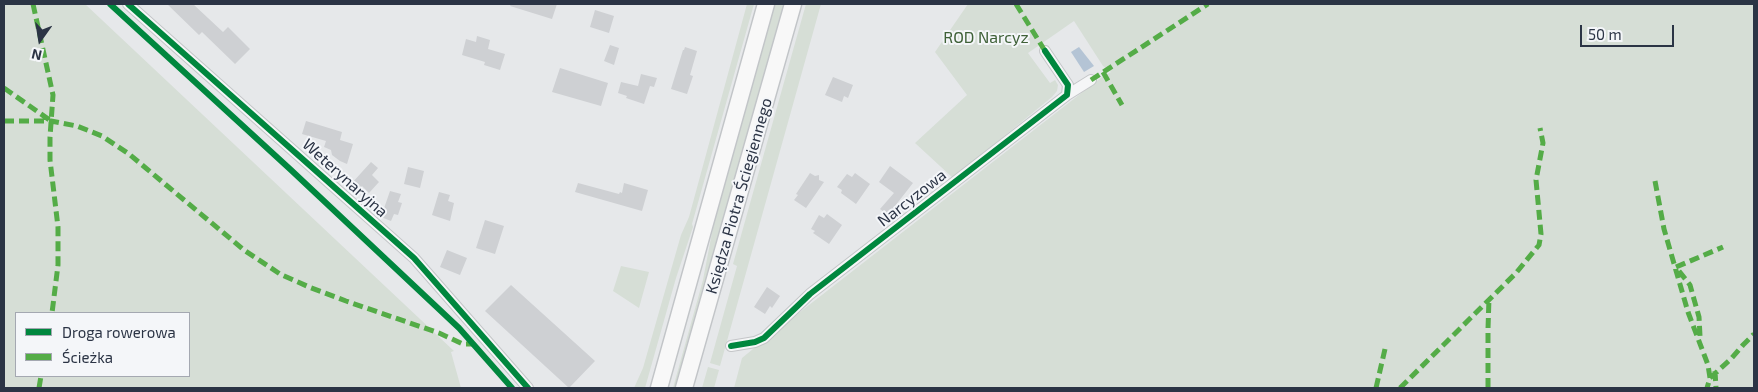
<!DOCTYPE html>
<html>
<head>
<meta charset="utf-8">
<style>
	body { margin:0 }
	#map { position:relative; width:1758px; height:392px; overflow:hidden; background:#e6e8ea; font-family:"Exo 2",sans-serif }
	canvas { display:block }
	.frame { position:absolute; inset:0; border:5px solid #2b3445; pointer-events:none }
	.legend { position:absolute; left:15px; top:312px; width:175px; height:65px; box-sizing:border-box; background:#f4f6f9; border:1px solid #a4a8b1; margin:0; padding:6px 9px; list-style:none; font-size:15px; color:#2b3445 }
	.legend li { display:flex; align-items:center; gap:10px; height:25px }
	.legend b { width:25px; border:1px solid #a4a8b1 }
	.north { position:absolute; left:15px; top:15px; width:50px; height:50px; -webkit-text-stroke:4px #f4f6f9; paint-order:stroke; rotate:193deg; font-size:14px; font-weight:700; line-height:20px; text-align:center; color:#2b3445 }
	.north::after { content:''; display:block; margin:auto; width:18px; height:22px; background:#2b3445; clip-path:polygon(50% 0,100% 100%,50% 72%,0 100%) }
	.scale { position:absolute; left:1580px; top:25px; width:94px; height:22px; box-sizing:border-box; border:2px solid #2b3445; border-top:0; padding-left:6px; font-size:15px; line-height:18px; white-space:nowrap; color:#2b3445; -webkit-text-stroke:4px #f4f6f9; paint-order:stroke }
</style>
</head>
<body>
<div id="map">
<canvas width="1758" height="392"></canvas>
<div class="frame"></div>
<ul class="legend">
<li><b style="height:6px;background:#00873e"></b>Droga rowerowa</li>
<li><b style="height:6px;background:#54ac47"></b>Ścieżka</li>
</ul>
<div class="north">N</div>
<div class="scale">50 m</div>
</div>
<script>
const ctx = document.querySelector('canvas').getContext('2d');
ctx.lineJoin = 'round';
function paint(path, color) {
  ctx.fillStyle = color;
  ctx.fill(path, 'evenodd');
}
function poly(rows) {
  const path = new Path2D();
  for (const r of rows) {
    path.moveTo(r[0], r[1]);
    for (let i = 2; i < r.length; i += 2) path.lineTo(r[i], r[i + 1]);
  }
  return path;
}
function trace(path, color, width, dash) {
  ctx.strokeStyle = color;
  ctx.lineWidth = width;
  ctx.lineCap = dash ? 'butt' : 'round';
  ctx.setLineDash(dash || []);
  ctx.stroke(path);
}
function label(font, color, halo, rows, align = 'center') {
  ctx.font = font + ' "Exo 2",sans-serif';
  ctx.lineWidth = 4;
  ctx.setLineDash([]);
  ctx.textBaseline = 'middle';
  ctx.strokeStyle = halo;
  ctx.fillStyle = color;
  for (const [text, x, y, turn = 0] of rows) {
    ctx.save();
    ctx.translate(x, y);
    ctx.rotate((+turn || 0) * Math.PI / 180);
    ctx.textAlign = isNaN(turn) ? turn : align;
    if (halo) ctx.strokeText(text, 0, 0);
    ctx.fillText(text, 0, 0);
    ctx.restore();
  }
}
paint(poly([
	[4,4,85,4,454,351,451,352,461,388,4,388],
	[16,313,189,313,189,376,16,376],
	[747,4,754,4,692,224,693,227,676,278,645,388,634,388,643,368,681,235,689,217],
	[774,4,784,4,675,388,673,388,703,280,715,217],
	[806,4,821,4,720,366,710,363,737,266,733,264],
	[968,4,1754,4,1754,388,734,388,742,358,764,340,1102,77,1111,72,1103,66,1074,21,1028,53,1050,83,1055,80,1058,85,1057,91,1052,97,953,178,915,143,967,95,935,52],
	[621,266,649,272,639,308,613,291],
	[708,367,719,370,714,388,702,388]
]), '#d6ded6');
paint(poly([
	[1079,47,1094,66,1084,72,1071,52]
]), '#b4c4d5');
paint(poly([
	[167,4,193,4,223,32,228,27,250,49,235,64,202,32,199,35],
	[511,4,557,4,552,19,510,6],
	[595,10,614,16,609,33,590,27],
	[477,36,490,40,488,49,505,54,500,70,484,65,485,62,462,55,466,39,476,42],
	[610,45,619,48,614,65,604,61],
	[685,47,697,51,690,75,693,76,687,94,671,89,683,50,684,50],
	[560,68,608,83,601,106,552,92],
	[641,74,657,78,654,87,650,86,644,104,626,98,627,96,618,93,621,82,638,86],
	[833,77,853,85,848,98,844,96,842,102,825,95],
	[306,121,342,132,340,140,353,144,347,164,340,161,332,155,331,150,324,147,326,141,302,134],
	[371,162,378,168,372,175,379,182,369,193,362,186,359,190,352,183],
	[890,166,913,183,895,206,901,211,894,220,880,209,894,193,879,182],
	[408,167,424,171,420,188,404,184],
	[810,173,815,176,819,175,819,180,824,182,806,208,794,200,798,195,796,194],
	[855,173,870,184,856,204,841,193,842,190,837,187,847,174,852,177],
	[578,183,619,194,620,192,622,193,624,183,648,190,642,211,575,192],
	[390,191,401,194,398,202,402,203,398,215,394,214,391,221,381,217],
	[439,192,450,195,448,201,454,203,450,221,432,215],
	[827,214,842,225,829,244,813,233,815,231,811,229,819,215,824,218],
	[485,220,504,226,495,254,476,248],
	[447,250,467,258,460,275,440,267],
	[511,285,595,361,569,388,485,311],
	[767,287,780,296,772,308,770,306,765,314,754,307]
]), '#ced0d3');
const minor = poly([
	[128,4,414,258,528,388],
	[1067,95,1091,80],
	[731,346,755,342,764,338,810,294,1067,95,1068,85,1045,51]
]);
const primary = poly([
	[659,388,766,4],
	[684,388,793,4]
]);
trace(minor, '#c4c6c8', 12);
trace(primary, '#c2c5c8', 19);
trace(minor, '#f5f6f7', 10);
trace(primary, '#f8f8f8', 16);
trace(poly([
	[33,4,53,95,50,137,50,160,58,227,58,265,52,313],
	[1016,4,1045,51],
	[1103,72,1122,105],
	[1091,80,1208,4],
	[4,88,51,121],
	[4,121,51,121,77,126,102,136,129,154,244,250,280,274,309,287,346,301,439,333,463,344,473,344],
	[1655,181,1664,229,1688,312,1708,365,1710,378,1707,388],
	[1676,267,1723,247],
	[1679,271,1690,285,1699,317,1700,336],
	[1715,371,1716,388],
	[1710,378,1731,359,1743,345,1754,334],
	[39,388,41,376],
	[1376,388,1385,349],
	[1400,388,1516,273,1539,245,1541,234,1536,180,1543,143,1540,128],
	[1488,388,1488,329,1489,298]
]), '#54ac47', 5, [10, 5]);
trace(poly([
	[110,4,291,170,459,328,512,388],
	[128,4,414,258,528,388],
	[731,346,755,342,764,338,810,294,1067,95,1068,85,1045,51]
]), '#00873e', 6);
label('16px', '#3f6138', '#f4f6f9', [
	["ROD Narcyz",986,38]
]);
label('16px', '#2b3445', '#f4f6f9', [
	["Weterynaryjna",345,178,42],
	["Księdza Piotra Ściegiennego",739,196,-74],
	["Narcyzowa",912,198,-38]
]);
</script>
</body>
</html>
